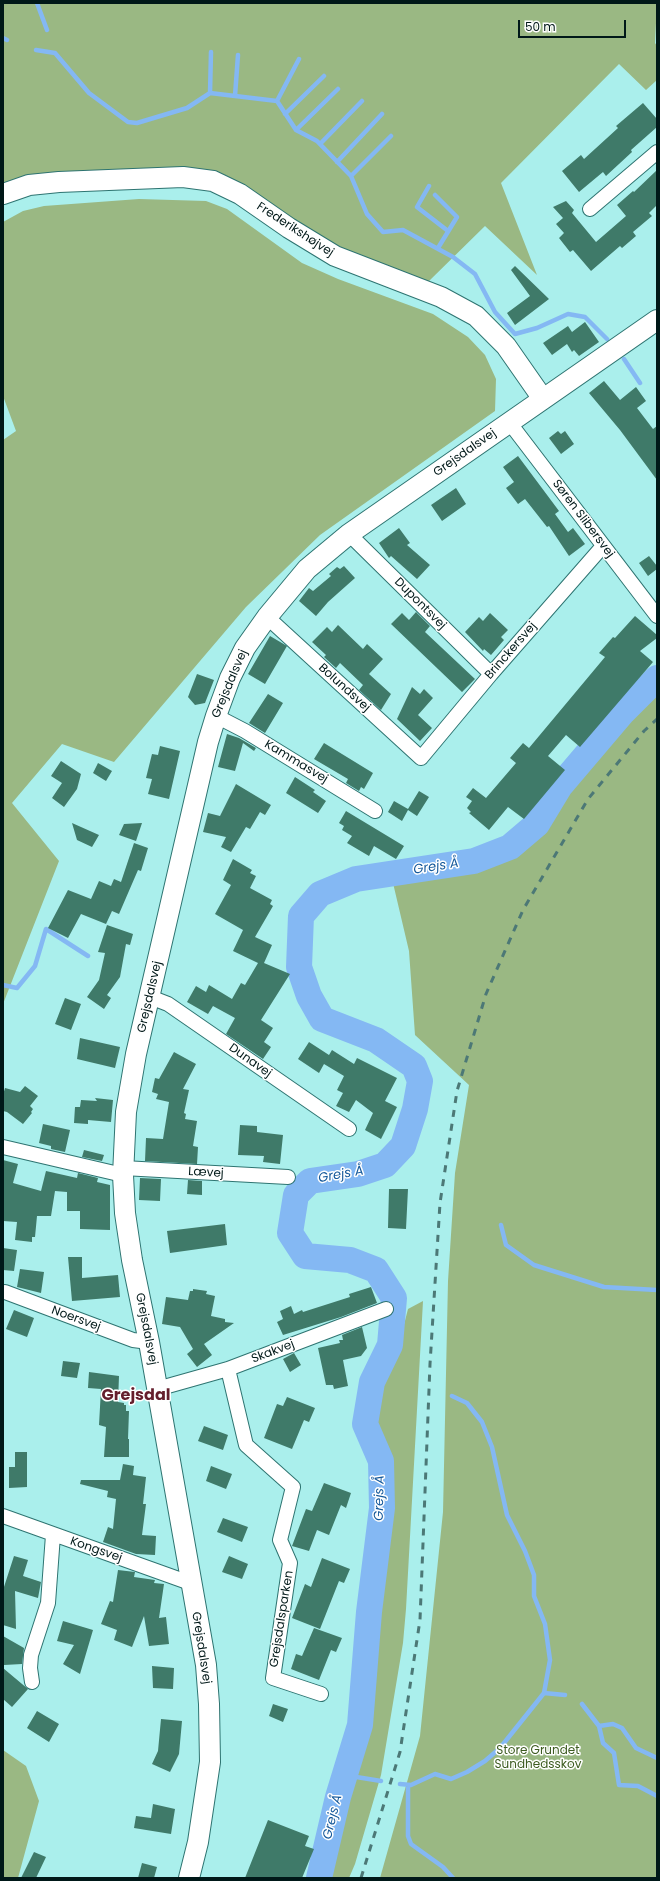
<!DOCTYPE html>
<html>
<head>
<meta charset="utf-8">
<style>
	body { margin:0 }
	#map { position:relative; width:660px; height:1881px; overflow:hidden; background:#aaefec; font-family:Poppins,sans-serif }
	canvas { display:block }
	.frame { position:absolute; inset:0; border:4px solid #001818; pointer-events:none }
	.scale { position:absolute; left:518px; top:20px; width:108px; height:18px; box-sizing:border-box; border:2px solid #001818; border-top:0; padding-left:5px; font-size:12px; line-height:14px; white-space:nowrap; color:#001818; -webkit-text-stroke:3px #fff; paint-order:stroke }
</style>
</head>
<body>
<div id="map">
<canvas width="660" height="1881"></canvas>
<div class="frame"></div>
<div class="scale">50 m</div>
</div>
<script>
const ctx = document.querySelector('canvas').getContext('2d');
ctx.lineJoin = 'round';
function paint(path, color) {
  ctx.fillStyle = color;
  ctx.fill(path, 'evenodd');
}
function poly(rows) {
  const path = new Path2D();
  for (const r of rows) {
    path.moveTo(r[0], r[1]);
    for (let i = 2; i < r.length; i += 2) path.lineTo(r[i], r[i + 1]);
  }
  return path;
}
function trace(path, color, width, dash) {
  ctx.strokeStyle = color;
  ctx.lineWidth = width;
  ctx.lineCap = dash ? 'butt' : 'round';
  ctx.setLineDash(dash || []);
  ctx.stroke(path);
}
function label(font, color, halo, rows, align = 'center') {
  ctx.font = font + ' Poppins,sans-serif';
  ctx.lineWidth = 3;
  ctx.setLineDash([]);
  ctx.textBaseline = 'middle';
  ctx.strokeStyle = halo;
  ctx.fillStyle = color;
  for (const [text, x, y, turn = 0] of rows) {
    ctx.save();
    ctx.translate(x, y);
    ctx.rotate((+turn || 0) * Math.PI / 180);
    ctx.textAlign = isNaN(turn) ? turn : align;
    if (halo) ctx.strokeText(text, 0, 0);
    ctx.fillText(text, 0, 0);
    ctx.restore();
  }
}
paint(poly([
	[3,3,657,3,655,43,657,46,657,80,646,90,619,64,501,183,537,275,485,226,428,282,341,249,218,175,3,185],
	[139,199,206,201,227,209,302,263,338,279,433,314,468,337,485,355,496,379,495,411,320,535,246,607,114,762,62,744,12,803,59,861,3,1004,3,440,16,431,3,396,3,222,23,211,44,206],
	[657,668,657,1878,380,1878,420,1736,443,1512,448,1281,455,1173,469,1085,415,1035,409,951,389,866,492,848,521,830,554,783],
	[423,1301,406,1609,403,1643,381,1775,355,1864,349,1878,327,1878,330,1864,333,1832,351,1784,367,1712,391,1501,388,1460,373,1415,379,1389,400,1340,408,1309],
	[3,1750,26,1766,39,1801,18,1878,3,1878]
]), '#9ab883');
trace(poly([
	[37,3,47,30],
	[3,38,7,40],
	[36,50,55,53,89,93,128,122,137,123,187,108,210,93,277,101,296,130,317,141,351,176,367,214,383,232,403,230,453,257,475,274,495,312,515,334,537,328,568,314,585,317,607,339],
	[210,93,211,52],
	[235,96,238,55],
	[277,101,299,59],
	[285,114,324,76],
	[296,130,338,89],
	[320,144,362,101],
	[337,162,382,114],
	[351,176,391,136],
	[429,186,417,207,448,231],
	[435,195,457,217,438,248],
	[624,359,640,383],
	[3,985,17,988,35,966,46,929,88,956],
	[501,1225,506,1245,534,1265,604,1287,657,1290],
	[452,1396,467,1403,482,1422,492,1447,507,1515,525,1551,534,1575,534,1596,545,1624,550,1660,544,1693],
	[582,1704,599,1726,603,1743,614,1753,619,1785,638,1786,657,1796],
	[599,1726,613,1724,622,1728,636,1748,657,1758],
	[344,1775,381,1781],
	[400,1784,411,1785,435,1774,451,1779,467,1772,485,1761,500,1748,544,1693,565,1695],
	[408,1785,408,1836,411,1844,443,1867,453,1878]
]), '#84b8f3', 4.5);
trace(poly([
	[319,1878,338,1797,360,1725,369,1612,382,1508,381,1461,365,1424,372,1382,390,1345,394,1298,376,1270,350,1260,305,1256,290,1233,296,1195,310,1181,358,1174,385,1165,403,1146,415,1109,420,1081,414,1066,376,1040,322,1019,309,996,299,967,301,916,320,894,356,879,474,861,510,847,537,824,560,786,622,713,657,678]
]), '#84b8f3', 26);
paint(poly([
	[643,103,657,119,657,127,631,150,632,152,606,176,603,172,579,192,562,171,581,155,584,159,618,128,616,126],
	[657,170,657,205,649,213,652,216,633,232,636,236,622,248,620,246,591,271,573,250,570,252,559,238,564,233,556,224,563,218,553,207,566,201,574,210,572,213,596,242,626,216,617,205,633,191,634,192],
	[515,266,549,299,515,325,507,313,530,296,511,270],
	[585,322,599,342,579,356,574,350,572,352,567,344,552,355,543,343,568,326,572,332],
	[604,381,620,400,636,387,646,401,637,408,653,429,657,426,657,480,620,430,589,393],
	[558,431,561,434,565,431,574,444,561,454,549,438],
	[518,456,559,511,555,514,568,532,573,528,585,544,569,556,549,526,547,527,525,499,518,504,506,488,514,482,503,467],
	[456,488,466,504,442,521,431,505],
	[399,528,410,543,407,545,430,565,417,579,391,556,389,558,379,543],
	[649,556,657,566,657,569,648,576,639,563],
	[344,566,355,578,328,602,316,616,299,601,309,588,313,591,331,576,329,574,337,567,340,569],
	[416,612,430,626,425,632,475,679,462,692,391,624,402,613,409,620],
	[490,613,508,630,501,637,504,640,491,655,484,649,483,651,465,632,479,617,483,621],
	[635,616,657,635,657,638,640,651,653,662,580,747,566,735,548,756,565,770,524,819,508,807,489,830,469,813,471,812,467,808,472,801,466,797,473,788,486,798,516,763,510,758,523,743,529,748,605,657,599,653,613,637,615,638],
	[338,625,363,649,367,644,383,659,369,674,391,694,381,710,359,690,363,685,340,663,336,668,324,657,326,655,312,642,327,627,332,632],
	[270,636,287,646,265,684,248,674],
	[197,674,214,680,205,703,195,705,188,697],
	[412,687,420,694,424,689,433,698,418,715,432,728,420,741,397,719],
	[268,694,283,703,265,733,249,723],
	[227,734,239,738,256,748,254,751,243,743,235,771,218,767],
	[324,743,373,773,364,789,361,787,359,791,346,783,348,779,314,759],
	[160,746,180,751,169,799,148,794,152,779,146,778,152,754,158,755],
	[61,761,81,774,77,789,64,807,52,798,62,783,51,776],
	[98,763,112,771,106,781,93,773],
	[295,777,315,790,313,792,326,801,318,813,286,793],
	[236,784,271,805,265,815,260,812,250,829,246,827,231,852,221,847,226,837,203,832,208,813,220,816],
	[419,791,429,797,417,816,408,810,402,821,388,812,394,801,408,809],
	[346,811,404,846,396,859,374,846,369,856,347,843,352,836,342,830,344,826,339,823],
	[72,823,99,835,92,847,77,840],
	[142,823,136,841,119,835,124,824],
	[134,843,148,848,141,871,138,870,119,914,112,911,106,924,81,914,68,938,48,928,68,890,91,899,99,881,111,886,114,879,121,882],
	[233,859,252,870,250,873,256,876,250,888,272,900,270,904,273,906,255,937,272,945,264,963,290,974,261,1020,273,1028,264,1042,271,1047,263,1059,226,1034,235,1018,213,1006,208,1014,187,1002,196,986,206,992,209,985,232,999,241,983,245,985,258,963,233,951,243,930,215,914,231,885,223,880],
	[107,925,133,934,130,945,126,944,120,977,107,995,111,998,104,1009,87,997,99,980,105,953,98,952],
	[65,998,81,1004,71,1030,55,1024],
	[80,1038,120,1047,115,1068,77,1059],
	[309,1042,329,1055,332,1050,354,1064,357,1058,397,1078,385,1101,397,1107,381,1139,365,1130,373,1113,356,1100,349,1112,336,1106,343,1093,337,1090,344,1076,324,1064,319,1073,298,1059],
	[174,1052,196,1064,183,1089,189,1090,184,1113,186,1114,185,1119,197,1121,193,1146,198,1147,197,1164,145,1161,146,1138,163,1139,169,1102,156,1099,158,1094,152,1092,155,1078,159,1079],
	[25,1086,38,1096,30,1106,33,1109,31,1112,32,1113,23,1124,7,1112,3,1111,3,1095,5,1088,20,1092],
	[95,1098,113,1100,111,1122,88,1120,88,1124,74,1123,75,1107,80,1107,81,1100,97,1101],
	[43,1124,70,1130,65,1152,51,1149,51,1146,39,1143],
	[240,1125,257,1126,257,1132,283,1135,280,1164,263,1162,264,1156,238,1155],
	[84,1150,104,1155,102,1161,82,1157],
	[3,1160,18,1164,13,1183,41,1191,46,1171,77,1178,78,1173,98,1178,97,1182,110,1185,110,1230,80,1229,80,1211,67,1211,67,1192,55,1191,51,1216,37,1216,35,1237,32,1237,32,1242,15,1240,17,1222,3,1221],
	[140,1178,161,1179,160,1201,139,1200],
	[188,1180,202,1181,202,1195,187,1194],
	[389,1189,408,1189,406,1229,388,1228],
	[225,1224,227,1245,170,1253,167,1231],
	[3,1248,17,1250,14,1271,3,1270],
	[68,1257,82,1257,82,1278,118,1275,120,1297,72,1301],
	[20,1269,44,1272,41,1293,17,1287],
	[371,1287,377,1303,341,1317,283,1335,277,1322,283,1319,280,1311,291,1306,294,1314,302,1310,303,1312,350,1297,349,1294],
	[193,1289,207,1291,206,1294,215,1296,211,1316,225,1319,225,1322,234,1323,204,1344,212,1355,197,1367,187,1354,193,1349,180,1327,162,1324,166,1297,188,1300,190,1291,193,1291],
	[14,1310,34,1318,27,1337,6,1329],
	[362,1327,367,1348,361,1356,343,1360,348,1386,334,1389,333,1385,326,1385,318,1348,340,1343,339,1340,343,1340,342,1335],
	[294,1353,301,1365,290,1372,283,1359],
	[63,1361,80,1363,77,1378,61,1376],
	[89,1372,119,1376,118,1402,124,1403,124,1405,126,1405,126,1411,129,1411,128,1439,129,1439,129,1457,104,1457,106,1427,99,1425,101,1389,88,1388],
	[287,1397,315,1408,309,1422,304,1420,292,1449,264,1438,277,1404,283,1406],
	[204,1426,228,1435,223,1450,198,1441],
	[15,1452,27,1452,27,1487,9,1488,9,1467,15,1467],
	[123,1464,134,1466,133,1475,146,1477,143,1504,146,1504,142,1535,156,1536,155,1555,136,1554,103,1542,108,1527,113,1529,116,1499,107,1497,108,1491,80,1484,81,1480,120,1480],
	[211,1466,232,1474,226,1489,206,1481],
	[324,1483,351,1493,346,1508,341,1505,329,1535,317,1530,309,1551,292,1546,306,1509,312,1511],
	[223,1518,248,1527,242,1542,217,1532],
	[14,1556,28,1560,23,1576,41,1582,38,1598,15,1591,16,1629,3,1625,3,1590],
	[229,1556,248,1564,242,1579,222,1572],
	[322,1558,350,1569,344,1583,339,1581,320,1629,292,1618,305,1584,311,1587],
	[118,1570,135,1572,134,1577,155,1580,154,1583,164,1584,159,1618,166,1617,169,1644,149,1646,144,1616,132,1647,114,1640,117,1630,101,1624,110,1601,113,1602],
	[63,1621,93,1630,80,1674,63,1664,74,1645,57,1641],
	[314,1628,342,1638,336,1652,331,1650,319,1680,291,1669,296,1654,302,1656],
	[3,1636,24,1648,22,1664,4,1665],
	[152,1666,174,1668,173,1689,153,1688],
	[3,1668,28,1689,12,1707,3,1699],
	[273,1704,288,1709,283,1722,269,1716],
	[37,1711,59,1724,49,1742,27,1728],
	[161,1719,182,1721,179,1754,170,1772,152,1764,158,1751],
	[153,1804,175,1809,171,1834,134,1828,136,1816,151,1818],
	[268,1820,309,1836,305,1846,314,1849,302,1878,245,1878],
	[34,1852,46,1857,36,1878,21,1878],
	[142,1863,157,1867,154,1878,138,1878]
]), '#3f7a69');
const street = poly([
	[590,209,657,152],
	[509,422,657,616],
	[349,534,491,674],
	[267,617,421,758,491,674,603,546],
	[216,716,245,731,375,811],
	[150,997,168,1004,349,1129],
	[3,1147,123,1175],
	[123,1168,288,1177],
	[5,1292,133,1340,149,1342],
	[228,1369,246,1445,293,1487,280,1540,290,1563,273,1678,321,1694],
	[157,1389,228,1369,386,1309],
	[3,1516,190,1583],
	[32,1682,30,1668,31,1655,48,1603,53,1535]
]);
const secondary = poly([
	[3,194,29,185,59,182,183,177,213,181,240,194,289,228,335,256,441,297,476,316,506,346,543,399],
	[189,1878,198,1842,210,1762,209,1704,206,1665,149,1342,132,1260,125,1213,123,1175,126,1112,136,1054,208,742,216,716,230,678,245,648,267,617,307,569,349,534,657,320]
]);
trace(street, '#2e7471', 16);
trace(secondary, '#2e7471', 22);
trace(street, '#fff', 14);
trace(secondary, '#fff', 20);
trace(poly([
	[361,1878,400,1752,420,1620,430,1364,440,1203,457,1091,486,994,523,910,588,799,644,731,657,719]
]), '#4c7876', 3, [7, 7]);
label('12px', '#001818', '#fff', [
	["Frederikshøjvej",295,230,33],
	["Grejsdalsvej",465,453,-35],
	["Søren Slibersvej",583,519,53],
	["Dupontsvej",420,604,45],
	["Brinckersvej",511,651,-49],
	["Grejsdalsvej",230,684,-67],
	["Bolundsvej",344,688,42],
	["Kammasvej",296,762,31],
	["Grejsdalsvej",150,997,-77],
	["Dunavej",250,1061,35],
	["Lævej",206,1173,3],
	["Noersvej",76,1319,20],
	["Grejsdalsvej",146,1329,79],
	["Skakvej",273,1352,-21],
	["Kongsvej",96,1550,19],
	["Grejsdalsparken",282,1619,-81],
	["Grejsdalsvej",201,1648,81]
]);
label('12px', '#3d5c21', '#fff', [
	["Store Grundet",538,1751],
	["Sundhedsskov",538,1765]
]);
label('italic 13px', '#14589a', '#fff', [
	["Grejs Å",436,867,-9],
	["Grejs Å",341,1175,-10],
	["Grejs Å",380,1498,-89],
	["Grejs Å",333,1817,-76]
]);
label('bold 16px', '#641e2c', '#fff', [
	["Grejsdal",136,1396]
]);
</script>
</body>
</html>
